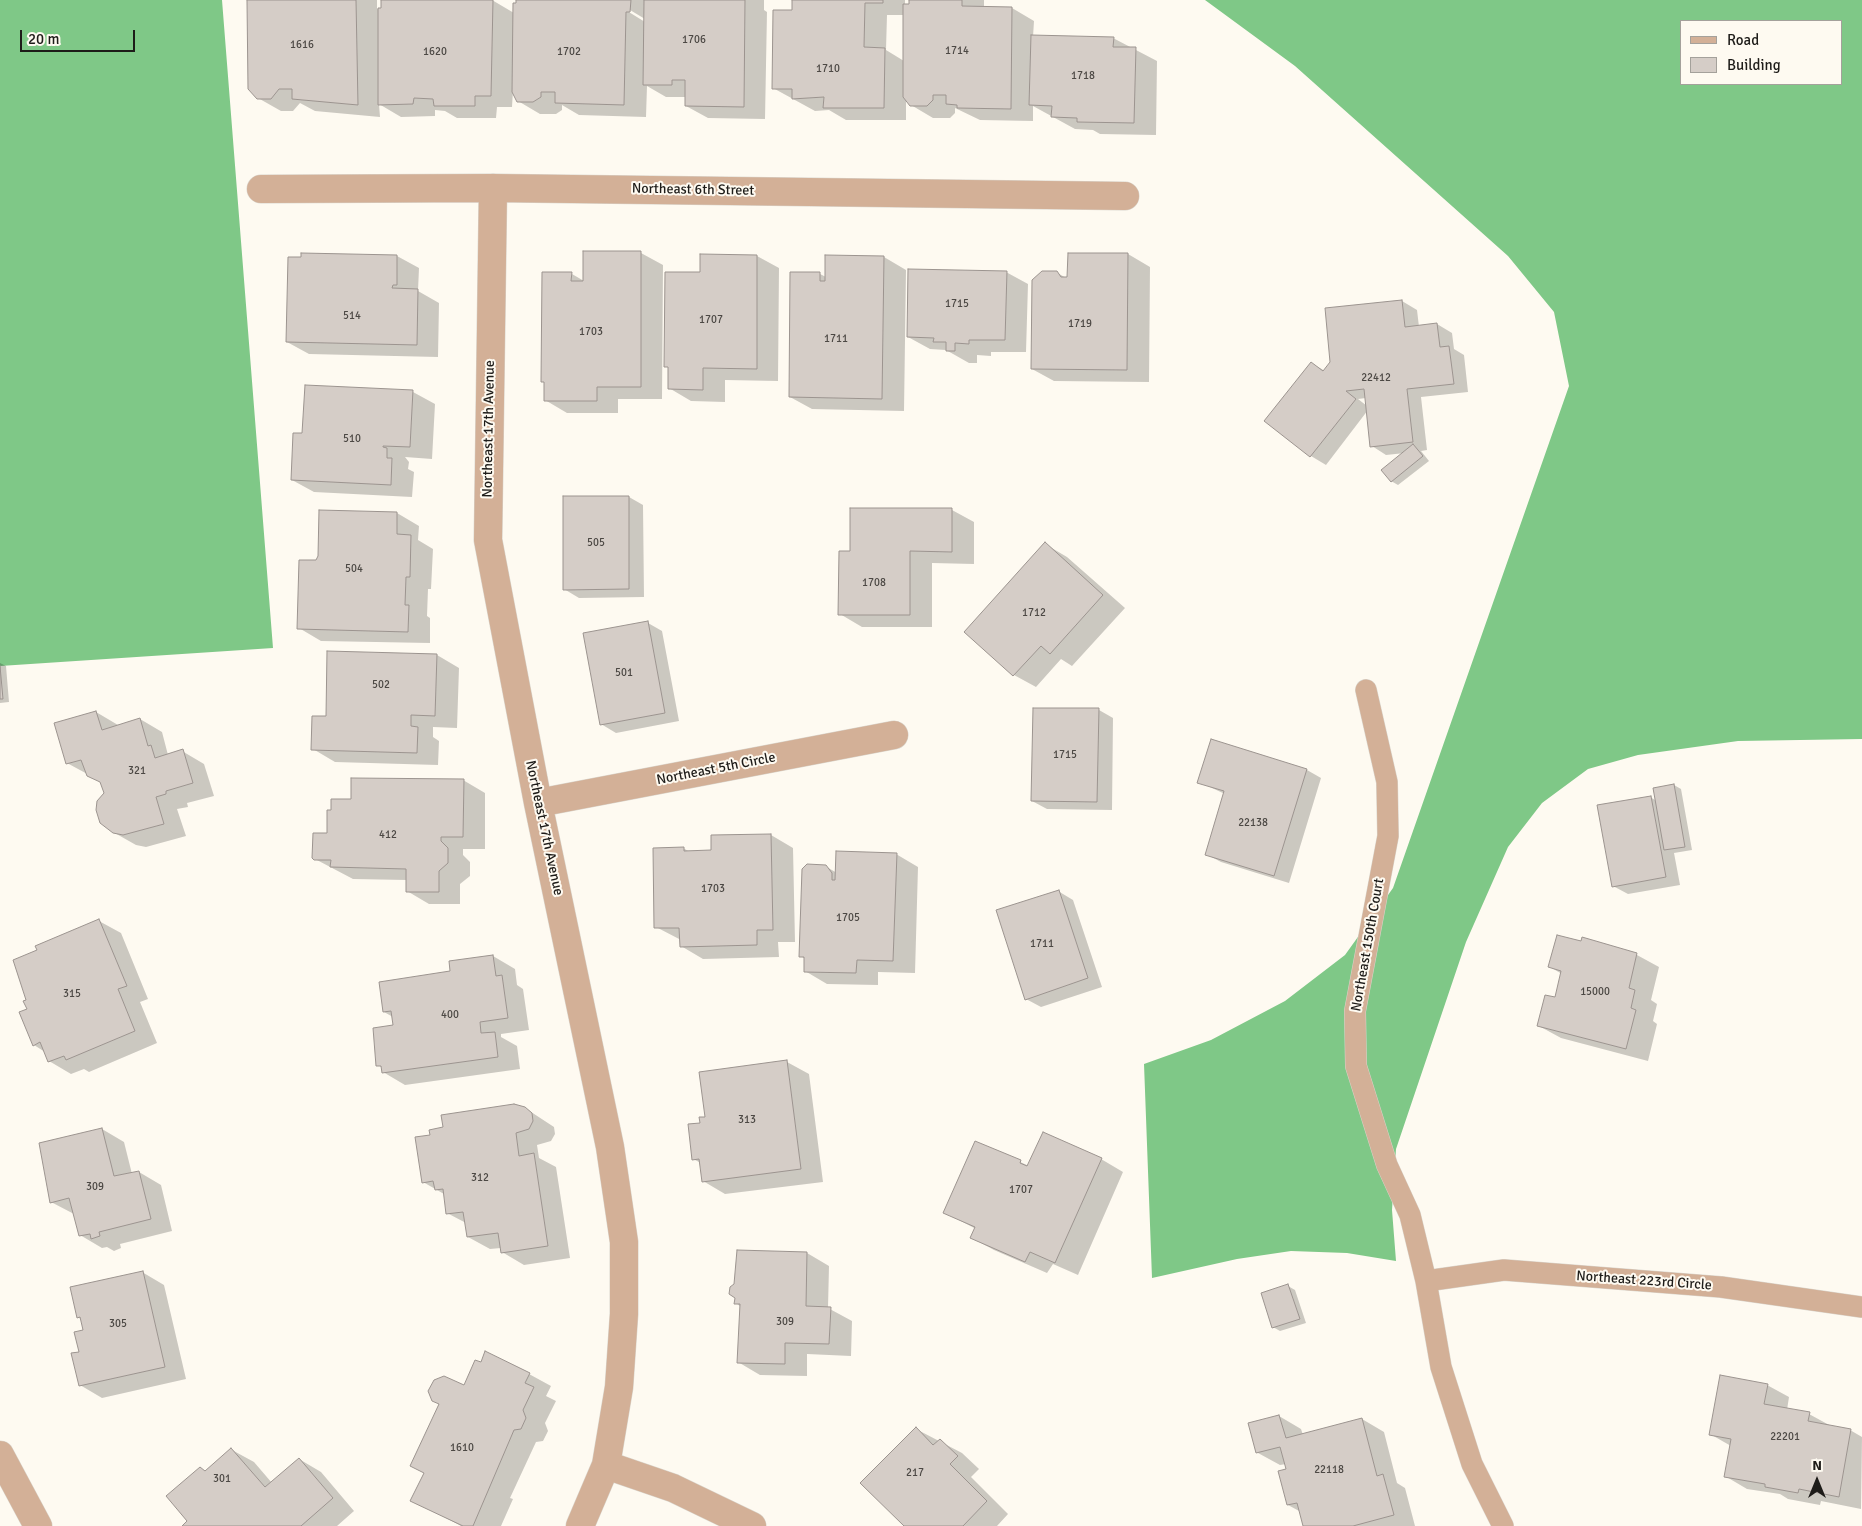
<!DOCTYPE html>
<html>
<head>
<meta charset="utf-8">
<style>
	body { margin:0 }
	#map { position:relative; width:1862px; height:1526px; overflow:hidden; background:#fefaf1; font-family:Signika,sans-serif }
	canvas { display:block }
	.legend { position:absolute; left:1680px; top:20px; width:162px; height:65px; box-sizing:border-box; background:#fefaf1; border:1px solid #a4a19b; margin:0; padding:6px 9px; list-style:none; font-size:15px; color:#1e1c19 }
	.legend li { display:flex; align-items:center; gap:10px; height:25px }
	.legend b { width:25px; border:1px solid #a4a19b }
	.north { position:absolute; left:1792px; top:1456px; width:50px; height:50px; -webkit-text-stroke:4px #fefaf1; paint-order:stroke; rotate:0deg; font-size:14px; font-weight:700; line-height:20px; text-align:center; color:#1e1c19 }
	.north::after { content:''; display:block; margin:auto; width:18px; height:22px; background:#1e1c19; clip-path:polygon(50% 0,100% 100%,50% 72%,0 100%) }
	.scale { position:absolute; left:20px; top:30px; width:115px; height:22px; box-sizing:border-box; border:2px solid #1e1c19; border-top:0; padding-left:6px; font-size:15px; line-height:18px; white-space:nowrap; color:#1e1c19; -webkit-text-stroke:4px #fefaf1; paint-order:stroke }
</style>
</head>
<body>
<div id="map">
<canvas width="1862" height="1526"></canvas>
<ul class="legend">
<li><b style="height:6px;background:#d3b097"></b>Road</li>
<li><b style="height:14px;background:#d5cdc7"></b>Building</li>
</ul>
<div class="north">N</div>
<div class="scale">20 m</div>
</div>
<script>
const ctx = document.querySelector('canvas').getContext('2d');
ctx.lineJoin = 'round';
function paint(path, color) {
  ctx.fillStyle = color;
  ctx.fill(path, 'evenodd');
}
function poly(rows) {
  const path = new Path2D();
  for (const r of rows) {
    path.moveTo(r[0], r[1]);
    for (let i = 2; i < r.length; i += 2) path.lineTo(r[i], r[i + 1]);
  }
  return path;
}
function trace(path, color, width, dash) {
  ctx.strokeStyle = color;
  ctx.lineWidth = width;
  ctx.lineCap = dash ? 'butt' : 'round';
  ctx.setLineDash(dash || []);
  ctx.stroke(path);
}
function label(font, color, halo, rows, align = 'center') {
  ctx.font = font + ' Signika,sans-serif';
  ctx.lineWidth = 4;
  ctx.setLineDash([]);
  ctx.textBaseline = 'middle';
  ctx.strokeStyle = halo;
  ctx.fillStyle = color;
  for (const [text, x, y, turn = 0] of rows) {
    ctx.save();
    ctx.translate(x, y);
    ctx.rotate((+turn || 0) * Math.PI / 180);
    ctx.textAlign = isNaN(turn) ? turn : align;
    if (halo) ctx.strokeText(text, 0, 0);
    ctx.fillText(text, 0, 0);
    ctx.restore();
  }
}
paint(poly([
	[0,0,222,0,273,648,0,666],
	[1205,0,1862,0,1862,739,1738,741,1638,755,1588,769,1542,803,1508,847,1466,942,1396,1149,1392,1210,1396,1261,1347,1253,1291,1251,1237,1259,1152,1278,1144,1064,1211,1040,1285,1001,1345,955,1393,888,1569,386,1554,312,1508,256,1295,66],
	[1681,21,1841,21,1841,84,1681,84]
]), '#7fc887');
paint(poly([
	[248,0,377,0,377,9,382,9,382,0,492,0,514,13,517,0,764,0,764,10,767,12,765,119,708,118,686,106,686,97,666,97,647,86,646,117,579,115,562,105,562,110,556,114,540,114,518,101,513,90,512,107,497,107,496,118,457,118,445,111,435,110,435,116,401,117,379,104,380,117,315,111,300,103,293,111,281,111,258,98],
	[625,7,645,19,645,22,624,9],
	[794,0,905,0,905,5,910,5,911,0,984,0,984,8,1012,8,1034,21,1033,37,1113,38,1157,61,1156,135,1100,134,1093,130,1075,129,1033,106,1033,121,980,120,955,108,955,113,950,118,933,118,911,105,906,100,906,120,846,120,829,110,815,111,773,88,793,12],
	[887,15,905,15,904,61,886,50],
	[584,252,641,253,663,265,662,399,618,399,618,413,567,413,545,400,545,383,542,381,572,274,584,281],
	[302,254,397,256,419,268,418,291,439,303,438,357,309,354,287,342],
	[1128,254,1150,267,1149,382,1054,381,1032,369,1056,272,1066,278],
	[757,256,779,268,778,381,725,380,725,402,691,401,669,388,670,368,666,366,701,274],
	[884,257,906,270,904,411,812,409,790,397,792,273,820,274,826,277],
	[1006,272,1028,284,1026,352,991,352,991,356,977,355,977,363,969,363,946,350,930,349,908,337],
	[1402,301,1417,310,1419,327,1437,324,1452,333,1454,349,1464,355,1468,392,1421,397,1427,450,1421,451,1429,461,1398,485,1391,481,1405,453,1386,455,1372,446,1368,410,1326,465,1311,456,1266,421,1311,363,1325,371],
	[1366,398,1367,406,1358,399],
	[413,392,435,404,432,459,405,457,409,462,408,469,414,472,412,497,314,492,292,480,304,435],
	[629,497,643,505,644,597,579,598,564,589],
	[952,510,974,522,974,564,932,563,932,627,862,627,840,614,852,553],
	[397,513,419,526,418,540,433,549,431,589,428,589,427,616,430,618,430,643,321,641,299,628,317,562],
	[1045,544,1067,557,1125,608,1072,666,1061,659,1036,687,1014,675],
	[648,623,662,631,679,721,616,733,601,724],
	[437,655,459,668,457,728,433,727,433,737,439,741,438,765,335,762,313,749,327,717],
	[0,663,6,666,9,702,0,703],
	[1099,710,1113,718,1112,810,1047,809,1032,801],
	[96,712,118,725,140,719,162,732,168,755,182,751,204,764,214,796,187,803,188,807,177,809,186,836,146,847,136,845,113,832,102,782,67,763],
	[1307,770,1321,778,1289,883,1221,862,1206,854,1225,794,1199,782],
	[463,780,485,793,485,849,463,849,463,855,470,862,470,876,460,884,460,904,429,904,407,891,407,880,353,879,315,859,328,835,352,800],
	[1674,785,1681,789,1692,850,1674,853,1680,885,1628,894,1613,886,1650,797,1657,801,1655,789],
	[771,835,793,848,795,942,778,942,779,957,703,959,681,946,681,940,656,927,683,848,690,852,712,851],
	[896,854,918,867,915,973,878,972,878,985,827,984,805,971,805,959,801,956,825,866,837,873],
	[1058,891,1073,900,1102,987,1041,1007,1026,999],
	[99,921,121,933,148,999,140,1002,157,1043,89,1072,84,1069,71,1074,49,1061,45,1052,34,1045,28,1000,38,950],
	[1582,942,1637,955,1659,967,1651,1000,1657,1004,1653,1021,1657,1024,1648,1061,1561,1038,1539,1026,1556,998,1562,974,1550,967],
	[493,956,515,969,517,985,523,989,529,1030,501,1034,501,1037,517,1046,520,1069,405,1085,383,1072,383,1068,378,1065,394,1026,393,1017,384,1012,452,972],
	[787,1062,809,1074,823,1182,725,1194,703,1181,701,1163,693,1159,701,1124],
	[525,1108,554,1127,555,1134,551,1141,537,1145,539,1158,556,1167,570,1258,524,1265,502,1252,501,1248,490,1249,468,1237,466,1223,447,1213,444,1194,423,1182,431,1136],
	[102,1129,124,1142,132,1174,139,1172,161,1185,172,1231,120,1244,121,1248,114,1251,107,1247,102,1248,80,1235,74,1214,51,1202],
	[976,1142,1029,1166,1101,1159,1123,1172,1078,1275,1053,1264,1047,1273,994,1250,972,1238,976,1229,944,1212],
	[738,1251,807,1253,829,1266,828,1308,852,1321,851,1356,807,1354,807,1376,760,1375,738,1362,741,1307,736,1303],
	[142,1272,164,1285,186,1379,102,1398,80,1385,80,1353,85,1331,82,1320,78,1317],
	[1288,1286,1295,1290,1306,1323,1280,1331,1273,1327],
	[529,1374,551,1386,546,1396,556,1401,545,1423,548,1431,543,1441,536,1442,510,1498,513,1499,501,1526,461,1526,412,1500,464,1387],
	[1767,1385,1789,1397,1787,1410,1809,1414,1831,1426,1850,1430,1862,1437,1861,1509,1821,1501,1820,1505,1788,1499,1780,1494,1747,1489,1725,1476,1731,1446,1710,1434],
	[1279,1416,1301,1429,1303,1435,1362,1419,1384,1432,1397,1483,1405,1488,1415,1526,1304,1526,1301,1512,1288,1505,1286,1464,1280,1465,1258,1453],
	[916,1429,962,1453,979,1469,971,1477,1008,1514,997,1526,906,1526],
	[232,1450,254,1462,272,1483,299,1459,321,1472,354,1511,337,1526,184,1526,189,1522,206,1472]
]), '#0003');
const building = poly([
	[247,0,356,0,358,105,292,99,292,89,279,89,271,99,257,99,248,89,247,0],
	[381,0,493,0,491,96,475,96,475,106,434,106,433,99,414,98,413,104,378,105,378,8,381,8,381,0],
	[516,0,631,0,630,12,626,12,624,105,555,103,555,92,541,92,541,97,533,102,517,102,512,92,513,3,516,3,516,0],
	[644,0,745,0,744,107,685,106,685,80,672,80,672,85,643,85,644,0],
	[792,0,883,0,883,3,865,3,864,47,885,48,884,108,823,108,824,97,792,99,792,89,772,89,773,10,792,10,792,0],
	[909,0,962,0,962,6,1012,7,1011,109,957,108,957,105,946,104,946,95,933,95,933,100,927,106,910,106,903,97,903,4,909,4,909,0],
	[1031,35,1114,37,1113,47,1136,47,1134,123,1077,122,1077,118,1051,117,1052,106,1029,105,1031,35],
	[583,251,641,251,641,387,597,387,597,401,544,401,544,382,541,382,542,272,572,272,571,281,583,281,583,251],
	[301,253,397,255,397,285,393,285,392,288,418,289,417,345,286,342,288,257,301,257,301,253],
	[1068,253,1128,253,1127,370,1031,369,1032,280,1042,271,1057,271,1061,277,1067,277,1068,253],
	[700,254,757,255,757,369,703,368,703,390,668,389,668,367,664,367,665,272,700,272,700,254],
	[825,255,884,256,882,399,789,397,790,272,820,272,820,281,825,281,825,255],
	[908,269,1007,271,1005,340,969,340,969,344,955,343,955,351,946,351,946,342,933,342,934,338,907,337,908,269],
	[1402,300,1405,327,1437,323,1440,347,1449,346,1454,384,1407,389,1413,442,1370,447,1364,389,1346,391,1356,399,1310,457,1264,421,1311,362,1323,371,1330,362,1325,308,1402,300],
	[305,385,413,390,410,447,383,446,383,447,387,448,387,458,392,458,391,485,291,480,293,433,302,433,305,385],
	[1413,444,1423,456,1391,482,1381,470,1413,444],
	[563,496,629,496,629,589,563,590,563,496],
	[850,508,952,508,952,552,910,551,910,615,838,615,839,551,850,551,850,508],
	[319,510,397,512,397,534,411,535,410,577,406,577,405,605,409,605,408,632,297,629,299,560,316,560,318,556,319,510],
	[1045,542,1103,595,1050,654,1041,646,1013,676,964,632,1045,542],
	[648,621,665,713,600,725,583,633,648,621],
	[327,651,437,654,435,716,411,715,411,726,418,727,417,753,311,750,312,716,326,716,327,651],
	[0,666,3,699,0,699,0,666],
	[1033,708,1099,708,1097,802,1031,801,1033,708],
	[96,711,102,730,140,718,148,746,151,745,155,758,183,749,193,783,166,791,166,794,156,797,164,824,123,835,113,833,100,823,96,810,97,801,104,793,100,782,87,776,81,760,66,764,54,723,96,711],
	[1211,739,1307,769,1274,876,1205,855,1224,791,1197,783,1211,739],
	[351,778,464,779,463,837,441,837,441,841,448,848,448,863,439,871,439,892,406,892,406,869,330,867,331,860,314,860,312,858,313,833,327,833,327,810,331,810,331,799,351,799,351,778],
	[1674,784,1685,847,1664,850,1653,788,1674,784],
	[1651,796,1666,877,1612,887,1597,805,1651,796],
	[771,834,773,930,757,930,757,945,680,947,679,928,654,928,653,848,684,847,684,851,711,850,711,835,771,834],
	[836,851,897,853,893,961,857,960,856,973,804,972,804,957,799,957,802,869,807,864,826,865,832,873,832,880,835,880,836,851],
	[1059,890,1088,978,1025,1000,996,910,1059,890],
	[99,919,127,986,118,989,135,1031,66,1060,64,1056,48,1062,40,1042,33,1046,19,1012,27,1009,23,1001,26,1000,13,960,37,950,35,946,99,919],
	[1557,935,1581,941,1582,937,1637,953,1629,988,1635,990,1631,1008,1636,1010,1626,1049,1537,1026,1545,995,1555,997,1561,971,1548,967,1557,935],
	[493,955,496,976,502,975,508,1018,480,1022,481,1033,495,1032,498,1057,382,1073,381,1066,376,1066,373,1028,393,1025,391,1011,383,1012,379,982,450,971,449,961,493,955],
	[787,1060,801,1169,702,1182,699,1159,692,1160,688,1124,700,1123,699,1117,705,1117,699,1072,787,1060],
	[514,1104,525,1107,532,1113,533,1121,529,1129,516,1133,519,1156,534,1153,548,1246,501,1253,498,1233,467,1237,463,1212,446,1214,443,1189,435,1190,433,1181,422,1183,415,1137,430,1135,429,1130,443,1127,441,1115,514,1104],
	[102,1128,114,1176,139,1171,151,1219,99,1232,100,1236,91,1239,90,1234,79,1236,69,1198,50,1203,39,1143,102,1128],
	[1043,1132,1102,1158,1055,1263,1030,1252,1025,1262,970,1238,975,1227,943,1213,975,1141,1021,1160,1020,1163,1027,1166,1043,1132],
	[737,1250,807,1252,806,1306,831,1307,829,1344,785,1343,785,1364,737,1363,740,1304,734,1304,735,1298,729,1294,730,1287,734,1284,737,1250],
	[143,1271,165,1367,79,1386,71,1353,79,1352,74,1332,83,1330,80,1317,77,1318,70,1287,143,1271],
	[1288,1284,1300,1319,1272,1328,1261,1293,1288,1284],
	[485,1351,530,1373,525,1383,534,1387,523,1410,526,1418,521,1429,514,1430,473,1526,463,1526,410,1501,424,1473,410,1466,439,1404,432,1401,428,1391,434,1380,444,1376,464,1385,475,1360,481,1362,485,1351],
	[1720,1375,1768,1384,1764,1404,1810,1412,1808,1421,1851,1429,1839,1497,1799,1489,1798,1493,1765,1487,1765,1484,1724,1477,1731,1439,1709,1435,1720,1375],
	[1279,1415,1286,1438,1362,1418,1377,1476,1383,1474,1394,1515,1353,1526,1303,1526,1297,1503,1287,1505,1278,1471,1286,1469,1280,1447,1256,1453,1248,1423,1279,1415],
	[916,1427,933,1445,940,1439,958,1456,950,1464,987,1501,963,1526,904,1526,860,1483,916,1427],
	[231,1448,265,1487,299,1458,333,1498,301,1526,182,1526,187,1521,166,1496,200,1467,205,1471,231,1448]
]);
paint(building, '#d5cdc7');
trace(building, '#9c948f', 1);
const lane = poly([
	[1366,690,1387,782,1388,836,1355,1011,1356,1066,1387,1165,1410,1215,1426,1281,1441,1367,1472,1464,1503,1526],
	[1426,1281,1504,1270,1721,1287,1862,1307]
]);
const street = poly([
	[493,188,488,540,538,803,610,1147,624,1242,624,1314,619,1387,606,1465,580,1526],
	[261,189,493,188,1125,196],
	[538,803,894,735],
	[0,1455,38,1526],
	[606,1465,673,1488,752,1526]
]);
trace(lane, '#dad6ce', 22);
trace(street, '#dad6ce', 29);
trace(lane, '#d3b097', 21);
trace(street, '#d3b097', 28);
label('11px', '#4c4844', null, [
	["1706",694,40],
	["1616",302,45],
	["1714",957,51],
	["1620",435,52],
	["1702",569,52],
	["1710",828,69],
	["1718",1083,76],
	["1715",957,304],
	["514",352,316],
	["1707",711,320],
	["1719",1080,324],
	["1703",591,332],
	["1711",836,339],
	["22412",1376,378],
	["510",352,439],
	["505",596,543],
	["504",354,569],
	["1708",874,583],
	["1712",1034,613],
	["501",624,673],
	["502",381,685],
	["1715",1065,755],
	["321",137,771],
	["22138",1253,823],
	["412",388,835],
	["1703",713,889],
	["1705",848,918],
	["1711",1042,944],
	["15000",1595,992],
	["315",72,994],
	["400",450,1015],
	["313",747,1120],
	["312",480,1178],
	["309",95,1187],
	["1707",1021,1190],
	["309",785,1322],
	["305",118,1324],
	["22201",1785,1437],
	["1610",462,1448],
	["22118",1329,1470],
	["217",915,1473],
	["301",222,1479]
]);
label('14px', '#1e1c19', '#fefaf1', [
	["Northeast 6th Street",693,190,1],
	["Northeast 17th Avenue",489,429,-89],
	["Northeast 5th Circle",716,769,-11],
	["Northeast 17th Avenue",544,828,78],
	["Northeast 150th Court",1368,945,-80],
	["Northeast 223rd Circle",1644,1281,4]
]);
</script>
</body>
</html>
